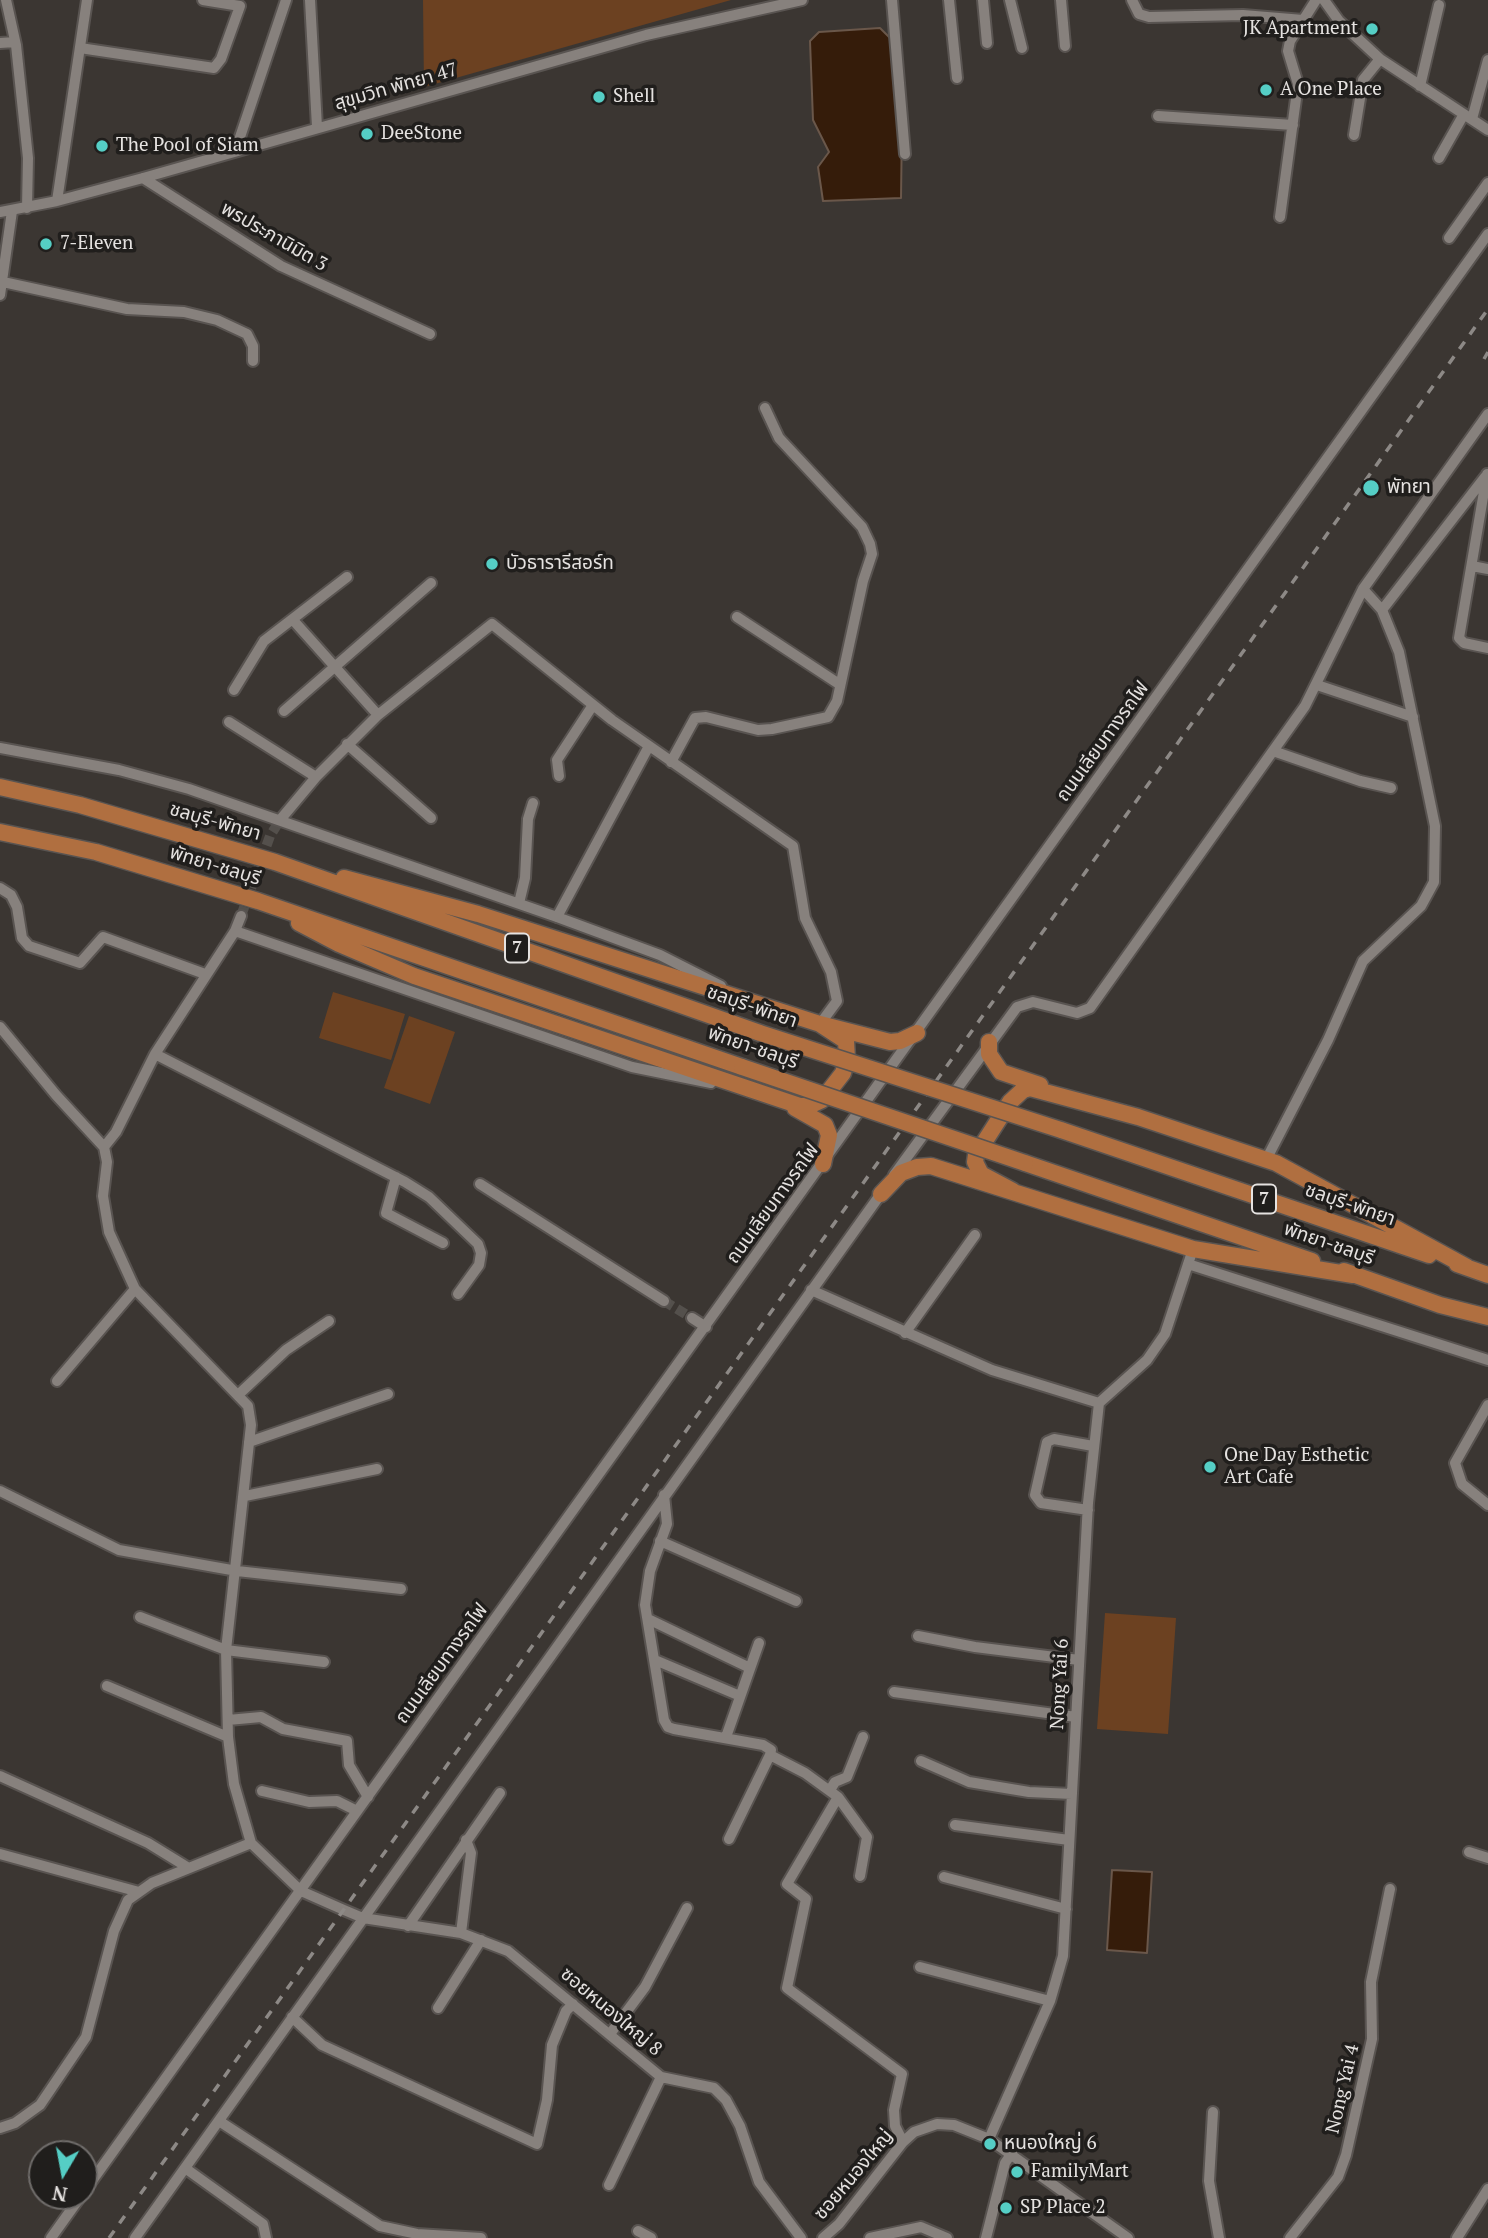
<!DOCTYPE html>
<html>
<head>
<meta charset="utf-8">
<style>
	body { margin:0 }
	#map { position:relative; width:1488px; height:2238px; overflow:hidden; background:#3b3632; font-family:"PT Serif",serif }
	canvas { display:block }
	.north { position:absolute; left:28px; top:2140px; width:70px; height:70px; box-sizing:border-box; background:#201e1c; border:2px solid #6f6c6a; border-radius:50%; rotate:190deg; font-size:19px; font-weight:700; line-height:28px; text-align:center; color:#e5e2e0 }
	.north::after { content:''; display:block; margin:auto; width:24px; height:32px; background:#55cec5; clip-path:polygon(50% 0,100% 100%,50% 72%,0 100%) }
</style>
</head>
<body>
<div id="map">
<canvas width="1488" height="2238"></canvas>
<div class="north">N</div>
</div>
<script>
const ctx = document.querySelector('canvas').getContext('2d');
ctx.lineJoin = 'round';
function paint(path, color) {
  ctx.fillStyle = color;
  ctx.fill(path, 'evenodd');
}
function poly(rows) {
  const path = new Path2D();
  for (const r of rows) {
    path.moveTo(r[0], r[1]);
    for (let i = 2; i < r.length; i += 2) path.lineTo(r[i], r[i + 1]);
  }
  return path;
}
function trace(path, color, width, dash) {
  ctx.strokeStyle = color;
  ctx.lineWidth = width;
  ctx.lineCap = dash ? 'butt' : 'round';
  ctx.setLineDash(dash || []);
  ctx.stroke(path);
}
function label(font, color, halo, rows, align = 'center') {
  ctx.font = font + ' "PT Serif","Noto Sans Thai",serif';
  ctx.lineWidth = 7;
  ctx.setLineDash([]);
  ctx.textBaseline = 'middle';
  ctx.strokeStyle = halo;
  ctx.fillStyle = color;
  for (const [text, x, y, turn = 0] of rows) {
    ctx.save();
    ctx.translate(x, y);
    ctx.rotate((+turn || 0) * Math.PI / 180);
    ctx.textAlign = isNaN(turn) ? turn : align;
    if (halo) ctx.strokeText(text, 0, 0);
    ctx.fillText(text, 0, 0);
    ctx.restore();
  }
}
paint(poly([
	[423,0,731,0,424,87],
	[333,992,405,1014,391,1060,319,1038],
	[409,1016,455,1032,430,1104,384,1088],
	[1105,1613,1176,1618,1168,1734,1097,1729]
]), '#6c4121');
const water = poly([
	[880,28,892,40,902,123,901,198,823,201,818,167,829,152,813,120,810,41,819,32,880,28],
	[1112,1870,1152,1872,1147,1953,1107,1950,1112,1870]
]);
paint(water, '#351c0a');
trace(water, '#6a574a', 2);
trace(poly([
	[241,916,270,836,280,820],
	[664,1301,692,1318]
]), '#54504c', 10, [10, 5]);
const minor = poly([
	[6,0,16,45,28,158,27,208],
	[310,0,317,127],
	[892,0,905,154],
	[949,0,957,78],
	[983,0,987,43],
	[1010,0,1022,48],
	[1061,0,1065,46],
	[1132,0,1139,14,1149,17,1243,15,1303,20],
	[1324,0,1339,21,1380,59,1488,130],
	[0,43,15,42],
	[80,48,214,68,221,59,240,6,203,0],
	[1420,86,1439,5],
	[1158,116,1293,125],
	[1472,119,1488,60],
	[1354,135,1363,80,1380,59],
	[236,149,286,0],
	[1439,158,1464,114],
	[143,178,281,266,430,334],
	[57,201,87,0],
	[0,212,57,201,143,178,646,35,802,0],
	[1280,217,1298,84,1288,51,1290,41,1316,0],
	[1449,238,1488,183],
	[3,282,127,309,184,312,217,320,247,334,253,346,253,361],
	[0,295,12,211],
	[1487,474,1459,638,1464,643,1488,648],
	[1472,566,1488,569],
	[1382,610,1485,477],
	[737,617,839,684],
	[293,620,378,715],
	[1317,685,1413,717],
	[234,690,264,641,347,577],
	[284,711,431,583],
	[229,722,316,777],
	[347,744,431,818],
	[0,748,119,770,189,789,557,917,660,955,721,986],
	[1273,751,1360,781,1391,788],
	[671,762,695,718,706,717,758,730,772,729,828,717,837,701,863,581,872,554,870,544,862,527,779,438,765,408],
	[559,776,557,760,593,705],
	[280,820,316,777,378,715,492,624,612,720,793,846,805,918,831,972,837,1001,820,1024],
	[0,888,11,895,17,907,22,938,29,946,80,963,103,937,205,974],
	[519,903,525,878,528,819,533,803],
	[557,917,649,746],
	[235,931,632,1067,711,1083],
	[0,1027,56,1095,104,1147,107,1162,103,1196,109,1232,135,1289,248,1406,251,1425,226,1650,228,1737,234,1784,251,1843,301,1891,344,1910,363,1918,461,1933,508,1951,661,2077,714,2088,726,2100,740,2126,759,2182,801,2238],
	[155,1054,405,1182,429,1197,478,1244,481,1253,479,1265,458,1294],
	[104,1147,116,1132,155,1054,235,931,241,916],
	[1266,1160,1328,1040,1363,961,1421,906,1434,882,1435,826,1399,652,1382,610,1363,589],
	[894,1175,1017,1007,1033,1002,1077,1013,1090,1008,1305,706,1363,589,1488,414],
	[396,1177,386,1213,443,1243],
	[480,1184,664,1301],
	[1188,1264,1488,1360],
	[811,1290,992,1370,1099,1403],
	[692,1318,706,1327],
	[905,1333,975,1235],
	[57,1381,135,1289],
	[238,1395,286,1350,329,1321],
	[1488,1405,1455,1463,1462,1484,1488,1505],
	[249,1442,388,1394],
	[0,1491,119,1550,237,1571,401,1589],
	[664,1495,667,1524,650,1571,645,1605,664,1720,668,1727,674,1729,763,1745,771,1750,770,1755,805,1773,838,1797,787,1884,806,1899,787,1988,902,2074,894,2110,895,2126,903,2142],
	[245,1496,377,1469],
	[1088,1510,1041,1503,1035,1495,1047,1442,1054,1439,1093,1446],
	[660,1541,796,1601],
	[140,1617,226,1650,324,1662],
	[648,1619,750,1668],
	[918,1636,975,1647,1079,1660],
	[655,1660,740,1696],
	[107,1686,228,1737],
	[894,1692,1076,1717],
	[228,1720,261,1717,283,1729,347,1741,349,1765,368,1797],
	[726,1737,759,1643],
	[921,1761,969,1782,1029,1792,1072,1794],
	[0,1776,148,1843,187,1867],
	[830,1790,835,1782,847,1777,863,1737],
	[262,1791,309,1802,337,1801,357,1811],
	[838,1797,867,1837,860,1876],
	[955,1825,1069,1840],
	[729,1839,770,1755],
	[1469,1852,1488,1858],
	[0,1854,139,1892],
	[944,1877,1066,1909],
	[408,1926,500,1793],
	[461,1933,471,1853,466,1840],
	[920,1967,1050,2001],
	[438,2008,481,1940],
	[292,2017,322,2045,537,2144,547,2100,552,2045,566,2011,573,2004],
	[610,2034,645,1987,687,1908],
	[1213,2112,1209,2181,1219,2238],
	[219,2121,380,2226,417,2234,481,2238],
	[0,2128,15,2123,40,2105,86,2037,114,1931,128,1900,152,1883,251,1843],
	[989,2139,1050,2001,1063,1956,1088,1503,1099,1403,1147,1360,1165,1334,1193,1249],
	[185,2168,263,2224,266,2238],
	[609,2185,661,2077],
	[84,2192,1488,234],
	[638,2231,651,2238],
	[51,2238,81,2196],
	[135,2238,885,1188],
	[823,2238,839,2224,903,2142,914,2132,937,2124,954,2125,989,2139,1128,2238],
	[870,2238,921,2227,947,2238],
	[986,2238,1005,2163,1012,2153],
	[1290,2238,1338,2177,1346,2155,1372,2039,1371,1982,1390,1889],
	[1457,2238,1488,2189]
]);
const highway = poly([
	[0,787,80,805,275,862,760,1033],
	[0,832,96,852,258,901,742,1067],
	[344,878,478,914,820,1024,890,1042,900,1041,917,1033],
	[299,923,339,944,414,976,800,1106,809,1106,822,1100,843,1073,847,1058,846,1041,820,1024],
	[989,1042,989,1054,1001,1072,1040,1085],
	[795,1108,825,1125,829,1135,823,1164],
	[1061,1130,1429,1255],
	[1025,1163,1312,1261],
	[1013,1191,981,1174,975,1162,976,1155,1010,1102,1023,1090,1030,1088,1138,1117,1276,1163,1467,1267],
	[881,1194,901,1173,917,1167,931,1166,1193,1249,1353,1275],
	[1457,1264,1488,1275],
	[1344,1271,1440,1305,1488,1317]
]);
trace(minor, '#595451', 14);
trace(highway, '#595451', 19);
trace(minor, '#87817d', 10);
trace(highway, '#b06f40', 16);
trace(poly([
	[1484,359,1488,352],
	[109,2238,1488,309]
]), '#8d8986', 3.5, [9, 9]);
const highwayBridge = poly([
	[760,1033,1061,1130],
	[742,1067,1025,1163]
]);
trace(highwayBridge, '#595451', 19, []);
trace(highwayBridge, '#b06f40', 16);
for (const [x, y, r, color] of [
	[1372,29,7,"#55cec5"],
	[1266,90,7,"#55cec5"],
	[599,97,7,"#55cec5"],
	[367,134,7,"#55cec5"],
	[102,146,7,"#55cec5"],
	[46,244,7,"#55cec5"],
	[1371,488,9,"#55cec5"],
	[492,564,7,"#55cec5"],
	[1210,1467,7,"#55cec5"],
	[990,2144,7,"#55cec5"],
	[1017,2172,7,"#55cec5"],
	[1006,2208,7,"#55cec5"]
]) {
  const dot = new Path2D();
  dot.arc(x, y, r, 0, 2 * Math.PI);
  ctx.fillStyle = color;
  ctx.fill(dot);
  trace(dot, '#201e1c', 2.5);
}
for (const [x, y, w] of [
	[517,948,24],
	[1264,1199,24]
]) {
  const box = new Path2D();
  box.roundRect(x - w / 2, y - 14.5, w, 29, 5);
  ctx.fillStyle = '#201e1c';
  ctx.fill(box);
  trace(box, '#e5e2e0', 2);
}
label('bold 18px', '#e5e2e0', null, [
	["7",517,948],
	["7",1264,1199]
]);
label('19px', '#e5e2e0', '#201e1c', [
	["JK Apartment",1358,29,"right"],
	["A One Place",1280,90],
	["Shell",613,97],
	["DeeStone",381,134],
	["The Pool of Siam",116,146],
	["7-Eleven",60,244],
	["พัทยา",1387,488],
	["บัวธารารีสอร์ท",506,564],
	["One Day Esthetic",1224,1456],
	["Art Cafe",1224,1478],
	["หนองใหญ่ 6",1004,2144],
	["FamilyMart",1031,2172],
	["SP Place 2",1020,2208]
], 'left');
label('19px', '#e5e2e0', '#201e1c', [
	["สุขุมวิท พัทยา 47",396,87,-16],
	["พรประภานิมิต 3",274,237,30],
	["ถนนเลียบทางรถไฟ",1103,742,-54],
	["ชลบุรี-พัทยา",215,822,16],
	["พัทยา-ชลบุรี",215,866,17],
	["ชลบุรี-พัทยา",752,1007,19],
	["พัทยา-ชลบุรี",753,1048,19],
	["ถนนเลียบทางรถไฟ",773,1204,-54],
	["ชลบุรี-พัทยา",1350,1205,19],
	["พัทยา-ชลบุรี",1329,1244,19],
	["ถนนเลียบทางรถไฟ",442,1664,-54],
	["Nong Yai 6",1060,1684,-87],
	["ซอยหนองใหญ่ 8",611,2012,40],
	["Nong Yai 4",1343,2089,-77],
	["ซอยหนองใหญ่",854,2175,-50]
]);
</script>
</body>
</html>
